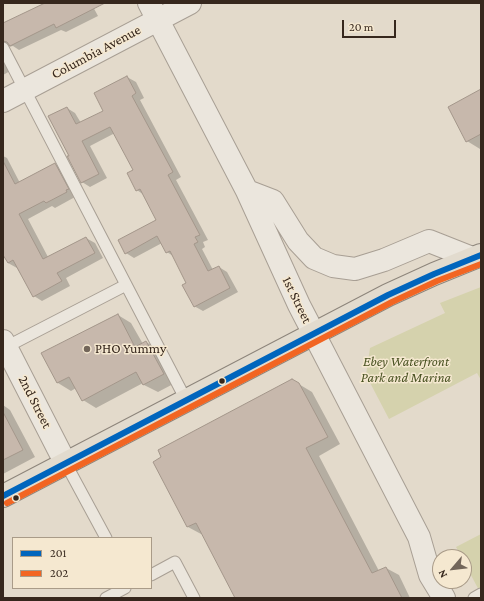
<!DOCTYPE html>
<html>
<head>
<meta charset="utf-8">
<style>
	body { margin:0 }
	#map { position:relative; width:484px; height:601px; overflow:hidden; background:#e3dacb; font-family:"Crimson Pro",serif }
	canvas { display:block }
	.frame { position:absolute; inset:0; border:4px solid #36271d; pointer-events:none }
	.legend { position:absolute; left:12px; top:537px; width:140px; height:52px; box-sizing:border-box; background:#f5e8d0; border:1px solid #a99b88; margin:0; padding:5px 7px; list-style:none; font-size:12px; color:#36271d }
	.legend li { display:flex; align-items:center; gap:8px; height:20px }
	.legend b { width:20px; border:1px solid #a99b88 }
	.north { position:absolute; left:432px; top:549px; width:40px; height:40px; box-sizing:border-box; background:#f5e8d0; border:1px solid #a99b88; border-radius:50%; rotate:242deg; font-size:11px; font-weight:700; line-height:16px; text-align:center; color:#36271d }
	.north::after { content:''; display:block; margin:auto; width:14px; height:18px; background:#73665a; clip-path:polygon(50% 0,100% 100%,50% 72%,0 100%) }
	.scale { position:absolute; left:342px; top:20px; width:54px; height:18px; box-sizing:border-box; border:2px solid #36271d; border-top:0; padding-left:5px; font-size:12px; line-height:14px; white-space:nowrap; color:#36271d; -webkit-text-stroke:3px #f5e8d0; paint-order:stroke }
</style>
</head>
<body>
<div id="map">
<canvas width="484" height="601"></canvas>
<div class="frame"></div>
<ul class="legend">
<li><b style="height:5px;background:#0065bd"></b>201</li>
<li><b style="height:5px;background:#f26522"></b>202</li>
</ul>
<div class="north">N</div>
<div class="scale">20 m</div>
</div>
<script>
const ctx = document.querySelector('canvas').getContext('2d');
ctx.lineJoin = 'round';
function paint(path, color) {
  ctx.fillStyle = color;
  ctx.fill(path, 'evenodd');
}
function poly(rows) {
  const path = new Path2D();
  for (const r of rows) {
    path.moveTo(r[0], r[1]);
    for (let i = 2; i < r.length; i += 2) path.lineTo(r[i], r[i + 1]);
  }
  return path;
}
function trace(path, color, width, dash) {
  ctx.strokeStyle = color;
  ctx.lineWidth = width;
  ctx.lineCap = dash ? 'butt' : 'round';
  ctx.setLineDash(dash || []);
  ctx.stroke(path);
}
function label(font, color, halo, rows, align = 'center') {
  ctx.font = font + ' "Crimson Pro",serif';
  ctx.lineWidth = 3;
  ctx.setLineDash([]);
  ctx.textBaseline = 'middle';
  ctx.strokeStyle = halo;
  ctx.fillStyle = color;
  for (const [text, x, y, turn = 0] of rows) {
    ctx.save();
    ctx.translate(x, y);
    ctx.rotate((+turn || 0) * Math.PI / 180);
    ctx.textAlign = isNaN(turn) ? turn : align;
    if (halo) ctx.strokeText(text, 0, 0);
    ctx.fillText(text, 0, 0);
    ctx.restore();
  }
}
paint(poly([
	[481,287,481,380,477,373,389,419,366,375,370,348,445,313,440,303],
	[481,534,481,594,464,562,464,557,462,557,456,547]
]), '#d5d2ad');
paint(poly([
	[46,3,91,3,98,16,66,32,61,30,19,50,13,46,8,47,12,70,3,75,3,24],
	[127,77,136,82,144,98,140,100,181,177,176,180,208,240,203,242,205,247,202,249,213,270,219,267,227,272,238,292,203,311,194,306,187,283,173,256,167,252,162,243,134,258,126,253,157,220,144,195,137,190,128,174,134,171,115,133,90,146,107,178,90,187,82,182,70,156,67,108,75,113,81,123,105,112],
	[481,90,481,148,480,149,467,141],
	[3,156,7,158,20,183,55,164,64,169,75,197,55,208,52,206,28,219,48,257,86,238,95,243,103,258,66,278,70,286,42,301,34,296,17,268,8,263,3,252],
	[118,315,131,323,143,344,146,342,160,350,177,382,158,392,144,385,143,383,96,408,83,400,76,388,71,391,58,383,43,354],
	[292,380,312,392,340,444,319,456,379,571,386,568,399,575,410,598,236,598,202,533,201,534,188,527],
	[3,405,10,410,35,457,3,474]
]), '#0003');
const building = poly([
	[45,3,105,3,56,28,54,24,10,46,7,42,3,41,3,23,45,3],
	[127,76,136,93,132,96,173,172,168,175,200,235,195,237,198,242,194,244,208,271,219,266,230,288,194,307,182,285,186,283,170,251,166,253,157,236,125,254,118,240,156,220,140,189,136,191,127,173,133,170,110,127,82,141,99,174,81,183,67,156,69,156,48,116,67,107,76,124,103,111,94,93,127,76],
	[481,89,481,134,466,142,448,107,481,89],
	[3,161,15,184,55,163,69,189,66,190,67,192,46,203,44,201,19,214,43,259,86,237,95,253,57,273,62,281,33,297,13,260,8,263,3,255,3,161],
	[118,314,135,347,146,341,164,374,143,385,136,372,82,401,69,377,57,383,41,353,118,314],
	[292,379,299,383,328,437,306,448,372,573,386,567,402,598,235,598,196,523,187,527,153,462,161,457,158,450,292,379],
	[3,412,23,450,3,460,3,412]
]);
paint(building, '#c7b8ac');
trace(building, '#a3968a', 1);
const service = poly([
	[3,48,186,400],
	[6,347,126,285],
	[66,464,106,538],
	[151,575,175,562,194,598],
	[106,598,125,588],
	[474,598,481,594]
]);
const minor = poly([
	[3,101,190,3],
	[3,341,66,464]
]);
const tertiary = poly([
	[149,3,247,191,299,305,419,537,430,575,444,598],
	[247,191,273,201,298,241,314,258,333,266,355,269,384,260,429,241,472,258]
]);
const primary = poly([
	[3,496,388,295,434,274,481,255]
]);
trace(service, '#a89f94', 13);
trace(minor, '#a89f94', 24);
trace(tertiary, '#a89f94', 24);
trace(primary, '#8d857b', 24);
trace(service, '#ebe6dd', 11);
trace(minor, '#ebe6dd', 22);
trace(tertiary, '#ebe6dd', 22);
trace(primary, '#e2dbce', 22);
trace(poly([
	[3,496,388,295,434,274,481,255]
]), '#0065bd', 6);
trace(poly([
	[7,503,392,302,437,281,481,264]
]), '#f26522', 6);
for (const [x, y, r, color] of [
	[87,349,4,"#73665a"],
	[222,381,3.5,"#36271d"],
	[16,498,3.5,"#36271d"]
]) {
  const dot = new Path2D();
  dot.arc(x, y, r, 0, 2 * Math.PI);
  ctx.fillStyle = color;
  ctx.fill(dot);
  trace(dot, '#f5e8d0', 1.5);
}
label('14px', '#36271d', '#f5e8d0', [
	["Columbia Avenue",96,52,-28],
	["1st Street",297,300,64],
	["2nd Street",35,402,63]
]);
label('14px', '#36271d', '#f5e8d0', [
	["PHO Yummy",95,349]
], 'left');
label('italic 14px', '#4a5323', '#f5e8d0', [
	["Ebey Waterfront",406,362],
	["Park and Marina",406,378]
]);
</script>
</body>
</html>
